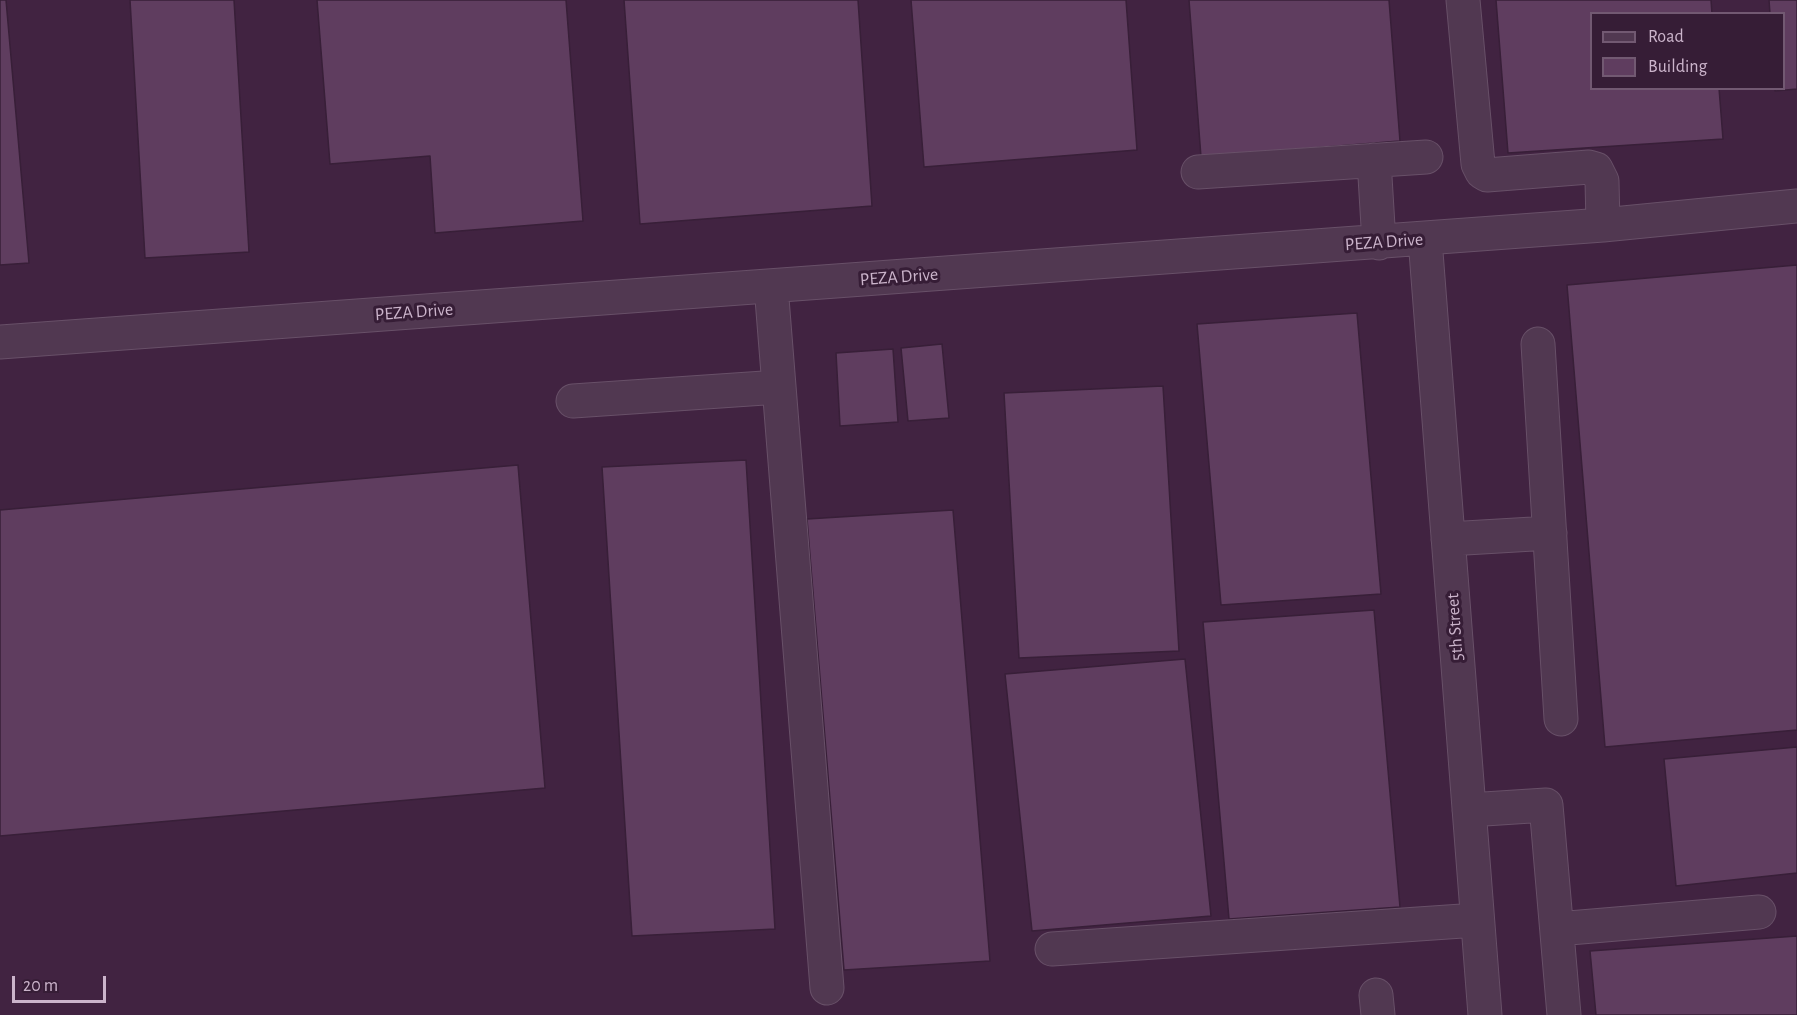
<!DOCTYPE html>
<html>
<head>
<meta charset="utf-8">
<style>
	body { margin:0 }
	#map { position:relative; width:1797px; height:1015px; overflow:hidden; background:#412341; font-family:"Alegreya Sans",sans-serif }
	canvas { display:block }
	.legend { position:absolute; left:1590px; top:12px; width:195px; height:78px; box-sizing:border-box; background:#361d36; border:2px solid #725972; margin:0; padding:8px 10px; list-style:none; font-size:18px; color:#cbb4cb }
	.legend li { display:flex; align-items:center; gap:12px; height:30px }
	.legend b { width:30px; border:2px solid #725972 }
	.scale { position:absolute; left:12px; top:976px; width:94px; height:27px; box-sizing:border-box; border:3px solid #cbb4cb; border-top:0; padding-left:8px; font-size:18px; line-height:21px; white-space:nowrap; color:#cbb4cb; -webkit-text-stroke:4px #361d36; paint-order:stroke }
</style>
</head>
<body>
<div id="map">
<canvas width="1797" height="1015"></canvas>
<ul class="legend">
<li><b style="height:8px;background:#513851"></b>Road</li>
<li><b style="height:16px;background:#5f3d5f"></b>Building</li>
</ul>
<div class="scale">20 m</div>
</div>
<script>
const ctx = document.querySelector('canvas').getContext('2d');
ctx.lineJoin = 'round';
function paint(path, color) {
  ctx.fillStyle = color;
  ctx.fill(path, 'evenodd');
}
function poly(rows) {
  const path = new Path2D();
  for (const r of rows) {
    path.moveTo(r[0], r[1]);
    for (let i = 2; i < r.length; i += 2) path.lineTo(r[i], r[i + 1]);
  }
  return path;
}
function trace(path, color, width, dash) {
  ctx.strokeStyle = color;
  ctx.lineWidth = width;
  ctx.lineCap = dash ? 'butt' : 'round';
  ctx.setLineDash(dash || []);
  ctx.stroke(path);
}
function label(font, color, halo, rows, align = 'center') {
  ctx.font = font + ' "Alegreya Sans",sans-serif';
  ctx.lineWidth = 6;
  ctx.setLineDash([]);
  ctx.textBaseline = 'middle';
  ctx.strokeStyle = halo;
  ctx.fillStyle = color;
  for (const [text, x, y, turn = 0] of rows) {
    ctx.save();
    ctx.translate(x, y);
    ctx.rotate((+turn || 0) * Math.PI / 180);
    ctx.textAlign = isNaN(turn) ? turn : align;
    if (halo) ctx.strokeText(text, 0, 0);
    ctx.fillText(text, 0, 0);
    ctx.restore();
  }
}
const building = poly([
	[0,0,6,0,29,263,0,265,0,0],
	[130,0,234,0,249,252,145,258,130,0],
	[317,0,566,0,583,221,435,233,430,156,330,164,317,0],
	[624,0,858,0,872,206,640,224,624,0],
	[911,0,1126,0,1137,150,924,167,911,0],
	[1189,0,1389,0,1400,141,1201,157,1189,0],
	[1496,0,1711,0,1712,14,1592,14,1592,88,1719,88,1723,139,1508,153,1496,0],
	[1769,0,1797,0,1797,89,1775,91,1775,88,1784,88,1784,14,1770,14,1769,0],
	[1797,265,1797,730,1605,747,1567,285,1797,265],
	[1357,313,1381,594,1221,605,1197,324,1357,313],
	[942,344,949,418,908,421,901,348,942,344],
	[893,349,898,422,840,426,836,353,893,349],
	[1163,386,1179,651,1019,658,1004,393,1163,386],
	[746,460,775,929,632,936,602,467,746,460],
	[518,465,545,788,0,836,0,510,518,465],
	[953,510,990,961,844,970,807,519,953,510],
	[1374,610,1400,907,1229,919,1203,622,1374,610],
	[1185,659,1211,916,1032,931,1005,674,1185,659],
	[1797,747,1797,873,1676,886,1664,759,1797,747],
	[1797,936,1797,1015,1596,1015,1590,951,1797,936]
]);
paint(building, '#5f3d5f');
trace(building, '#381f38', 1.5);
const minor = poly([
	[1463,0,1478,164,1482,172,1487,175,1589,167,1596,169,1602,181,1603,225],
	[1374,160,1379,243],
	[1198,172,1426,157],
	[1425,239,1485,1015],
	[771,286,827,988],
	[0,342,1603,225,1797,206],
	[1538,344,1561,719],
	[573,401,779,387],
	[1448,539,1550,533],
	[1469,810,1546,805,1564,1015],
	[1557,929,1759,912],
	[1052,949,1477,920],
	[1376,995,1378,1015]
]);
trace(minor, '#685068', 35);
trace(minor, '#513851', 33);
label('18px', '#cbb4cb', '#361d36', [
	["PEZA Drive",1384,242,-4],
	["PEZA Drive",899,277,-4],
	["PEZA Drive",414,312,-4],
	["5th Street",1455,627,-94]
]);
</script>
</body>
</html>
